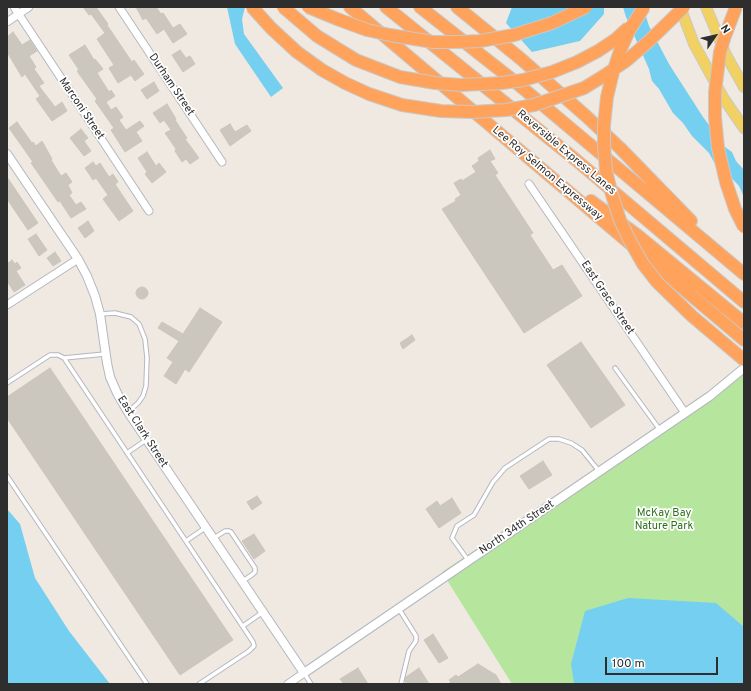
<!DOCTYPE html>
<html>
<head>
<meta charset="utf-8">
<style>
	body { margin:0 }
	#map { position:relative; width:751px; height:691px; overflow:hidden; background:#efe9e1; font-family:Overpass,sans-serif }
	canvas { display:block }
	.frame { position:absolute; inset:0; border:8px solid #2e2e2e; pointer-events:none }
	.north { position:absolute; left:695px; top:16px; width:40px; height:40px; -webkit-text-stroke:3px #fff; paint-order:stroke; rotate:56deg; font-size:11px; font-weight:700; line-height:16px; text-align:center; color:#2e2e2e }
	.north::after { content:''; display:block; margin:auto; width:14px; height:18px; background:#2e2e2e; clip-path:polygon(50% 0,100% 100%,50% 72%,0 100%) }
	.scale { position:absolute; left:605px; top:657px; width:113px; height:18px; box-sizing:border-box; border:2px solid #2e2e2e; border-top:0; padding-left:5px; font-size:12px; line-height:14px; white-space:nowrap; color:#2e2e2e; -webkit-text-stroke:3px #fff; paint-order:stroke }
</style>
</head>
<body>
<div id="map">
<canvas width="751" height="691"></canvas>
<div class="frame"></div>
<div class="north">N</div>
<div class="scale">100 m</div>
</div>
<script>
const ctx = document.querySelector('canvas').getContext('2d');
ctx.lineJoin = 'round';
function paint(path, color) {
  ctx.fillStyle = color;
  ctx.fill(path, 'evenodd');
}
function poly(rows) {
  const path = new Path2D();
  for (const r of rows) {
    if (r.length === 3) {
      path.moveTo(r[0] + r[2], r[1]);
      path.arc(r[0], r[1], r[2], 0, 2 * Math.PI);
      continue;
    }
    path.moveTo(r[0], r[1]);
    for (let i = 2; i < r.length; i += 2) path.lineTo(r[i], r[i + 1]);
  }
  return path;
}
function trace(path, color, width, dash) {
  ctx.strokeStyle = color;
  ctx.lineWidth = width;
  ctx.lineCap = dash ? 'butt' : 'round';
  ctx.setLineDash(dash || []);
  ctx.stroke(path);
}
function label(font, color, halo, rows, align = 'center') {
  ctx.font = font + ' Overpass,sans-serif';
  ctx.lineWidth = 3.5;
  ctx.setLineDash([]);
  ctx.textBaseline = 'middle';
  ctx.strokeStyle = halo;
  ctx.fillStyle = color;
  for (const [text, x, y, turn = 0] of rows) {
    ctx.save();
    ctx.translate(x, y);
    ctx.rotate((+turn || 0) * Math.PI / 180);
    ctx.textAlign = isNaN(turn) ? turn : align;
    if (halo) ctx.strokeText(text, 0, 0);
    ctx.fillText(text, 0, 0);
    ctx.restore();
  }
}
paint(poly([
	[744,372,744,684,512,684,442,572]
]), '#b6e59e');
paint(poly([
	[227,7,245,7,242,19,244,34,283,88,271,97,235,44],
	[512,7,604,7,604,14,580,41,532,52,506,23],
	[623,7,643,7,649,26,669,64,703,117,725,147,732,152,736,161,744,170,744,197,739,186,725,171,715,164,709,153,692,136,683,123,673,113,659,89,652,81,649,69,626,17],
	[7,509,20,524,35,578,69,631,110,684,7,684],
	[628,598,716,603,744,627,744,684,574,684,571,664,585,611]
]), '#75cff0');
const building = poly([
	[83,7,96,7,108,24,107,25,132,62,134,60,144,74,135,81,131,75,118,83,109,68,114,65,97,39,105,33,91,14,89,15,83,7],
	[136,7,156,7,161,14,163,13,173,28,180,24,187,34,173,43,164,29,157,34,146,18,143,20,136,7],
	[13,32,22,45,30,40,37,51,29,56,36,67,34,69,44,83,39,86,55,107,62,102,67,111,52,121,36,99,40,96,25,74,22,77,7,52,7,37,13,32],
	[85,45,94,60,95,59,103,69,97,73,109,92,111,90,115,96,106,102,111,110,116,107,123,117,119,120,126,130,140,121,144,126,136,132,142,141,125,152,111,130,114,128,95,101,97,99,77,71,79,70,69,55,85,45],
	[180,50,186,58,190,56,195,64,183,72,172,55,180,50],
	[154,82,159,91,147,99,141,90,154,82],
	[167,104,176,119,175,120,187,138,185,139,199,158,190,164,186,159,182,162,175,151,176,149,165,133,171,130,164,120,160,123,153,113,167,104],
	[17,122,32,143,33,142,36,146,42,141,52,159,51,160,61,176,66,173,72,182,68,185,72,193,69,195,76,205,81,202,86,209,71,218,60,201,58,202,36,170,31,163,33,162,9,128,17,122],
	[230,124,235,132,247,125,251,131,230,146,220,130,230,124],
	[81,129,88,138,84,141,91,151,84,156,70,138,81,129],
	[490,150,495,159,490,161,498,173,495,175,533,233,530,235,553,270,562,265,582,296,524,333,442,209,456,201,455,199,461,195,454,183,461,179,462,181,476,172,472,166,479,161,478,158,490,150],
	[147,152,156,166,159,163,166,172,152,183,145,174,147,172,138,158,147,152],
	[93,162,96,166,100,163,109,177,113,174,118,182,115,184,133,211,119,221,103,199,108,195,96,178,93,180,85,168,93,162],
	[7,177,38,223,28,230,7,199,7,177],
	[88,221,94,231,85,238,78,228,88,221],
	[36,234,47,250,39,256,28,239,36,234],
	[55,252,61,261,53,266,47,258,55,252],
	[12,260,15,264,17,262,21,268,16,271,25,285,14,292,7,281,7,264,12,260],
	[142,293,6],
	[200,308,222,322,189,372,185,369,176,384,164,376,173,362,167,358,179,341,158,328,162,322,183,334,200,308],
	[412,335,415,340,403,349,400,343,412,335],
	[581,342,625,405,591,428,547,365,581,342],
	[50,368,233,640,180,675,7,418,7,397,50,368],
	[543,461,552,475,529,489,520,476,543,461],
	[257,496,262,503,252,510,247,502,257,496],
	[452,498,461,513,439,528,426,509,437,501,440,506,452,498],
	[254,534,265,551,254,559,242,541,254,534],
	[433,634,448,658,439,663,424,640,433,634],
	[478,664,496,675,501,684,448,684,451,682,449,680,456,675,458,677,478,664],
	[358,668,368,684,344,684,340,679,358,668],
	[419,668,429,684,407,684,405,681,406,677,419,668]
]);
paint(building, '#cbc7bf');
trace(building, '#cbc5ba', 1);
const service = poly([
	[100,314,115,313,131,317,139,324,145,339,147,358,146,386,143,396,138,403,129,411],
	[64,358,105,354],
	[615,368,660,430],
	[7,383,50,355,58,355,64,358,253,642,254,646,249,651,199,684],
	[127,453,146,440],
	[7,476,147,684],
	[214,538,225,531,229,531,231,532,255,568,255,572,253,574,243,581],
	[186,541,205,528],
	[468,560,452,538,457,526,474,515,493,482,505,468,549,439,559,439,571,443,582,450,599,471],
	[399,609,416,636,416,641,409,651,401,684],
	[243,626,263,612],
	[304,673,311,684]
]);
const minor = poly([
	[14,7,149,211],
	[119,7,222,162],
	[7,22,29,7],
	[529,184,685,413],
	[7,305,78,259],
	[288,684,304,673]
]);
const tertiary = poly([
	[7,154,78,259,87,276,95,296,100,314,107,363,110,377,117,393,128,412,304,673,710,396,744,368]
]);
const primary = poly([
	[680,7,694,44,724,99,744,128],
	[706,7,726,55,744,87]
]);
const motorway = poly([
	[350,7,744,340],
	[386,7,576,160,744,302],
	[420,7,519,85,744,274],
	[457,7,521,59,586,116,620,148,691,221],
	[591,201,637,235,744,323]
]);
trace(service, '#b4b7c1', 5.5);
trace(minor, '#b4b7c1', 9);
trace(tertiary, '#b4b7c1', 10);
trace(primary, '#c9c9c9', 12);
trace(motorway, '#c9c9c9', 14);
trace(service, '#fff', 3.5);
trace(minor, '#fff', 7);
trace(tertiary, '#fff', 8);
trace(primary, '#f2d163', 10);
trace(motorway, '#ffa35c', 12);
const motorwayBridge = poly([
	[252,7,271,28,297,52,322,70,345,83,369,94,402,105,441,111,472,112,506,110,534,105,584,88,602,77,626,61,648,42,684,7],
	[283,7,317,36,356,60,400,77,435,83,461,85,502,83,523,80,552,72,577,62,598,51,616,39,628,28],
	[308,7,337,19,367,30,390,35,433,42,457,42,480,41,514,35,552,23,586,7],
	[644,7,629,31,620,51,613,72,607,97,604,125,604,145,606,171,612,195,620,220,630,241,643,264,657,282,692,316,744,360],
	[736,7,725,36,720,52,715,92,715,117,718,148,726,182,735,209,744,227]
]);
trace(motorwayBridge, '#c9c9c9', 14, []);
trace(motorwayBridge, '#ffa35c', 12);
label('11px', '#2e2e2e', '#fff', [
	["Durham Street",171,85,56],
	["Marconi Street",81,109,56],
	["Reversible Express Lanes",566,153,40],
	["Lee Roy Selmon Expressway",547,174,40],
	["East Grace Street",607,298,56],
	["East Clark Street",142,432,57],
	["North 34th Street",517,528,-34]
]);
label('11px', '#2c6e1b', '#fff', [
	["McKay Bay",664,514],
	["Nature Park",664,527]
]);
</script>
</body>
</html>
